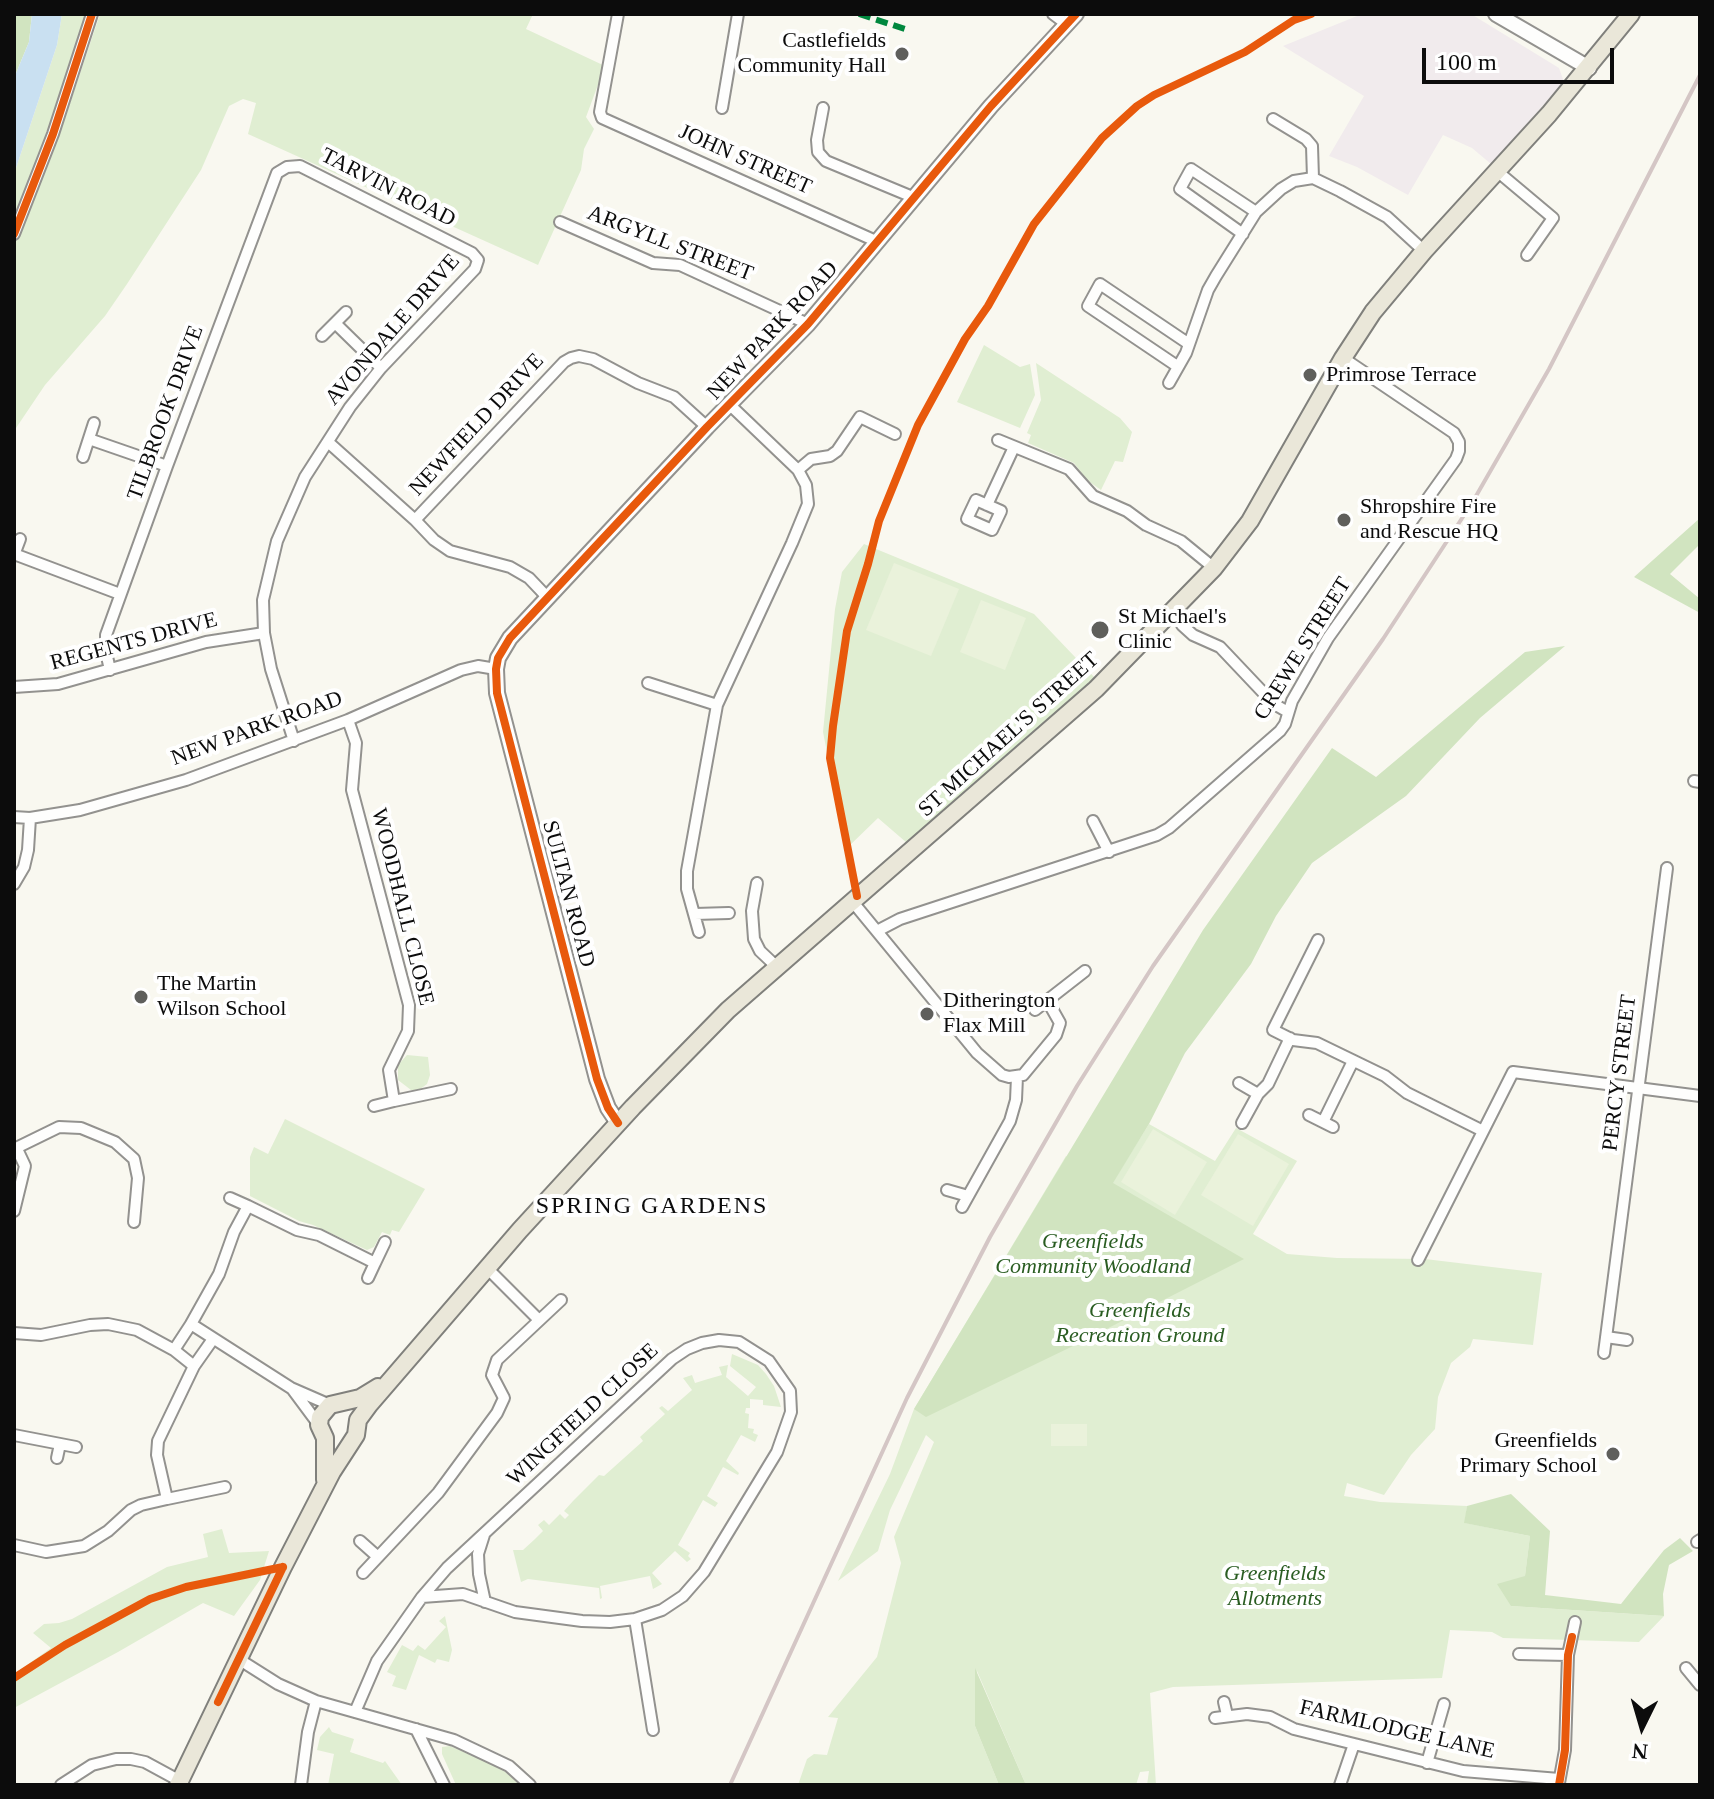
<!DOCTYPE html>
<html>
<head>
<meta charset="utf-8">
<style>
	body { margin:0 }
	#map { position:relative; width:1714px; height:1799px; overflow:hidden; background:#f9f8f0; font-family:Georgia,serif }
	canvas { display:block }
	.frame { position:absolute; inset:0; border:16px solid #0c0c0c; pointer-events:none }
	.north { position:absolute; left:1602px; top:1687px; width:80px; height:80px; -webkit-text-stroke:6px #fff; paint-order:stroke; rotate:185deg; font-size:22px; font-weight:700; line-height:32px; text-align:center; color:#0c0c0c }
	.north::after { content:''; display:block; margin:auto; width:28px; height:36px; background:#0c0c0c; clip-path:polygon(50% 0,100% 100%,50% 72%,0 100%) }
	.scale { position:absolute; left:1422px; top:48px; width:192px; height:36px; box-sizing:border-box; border:4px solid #0c0c0c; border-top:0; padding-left:10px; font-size:24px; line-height:28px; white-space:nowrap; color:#0c0c0c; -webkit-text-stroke:6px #fff; paint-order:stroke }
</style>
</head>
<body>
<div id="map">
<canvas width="1714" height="1799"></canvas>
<div class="frame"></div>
<div class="north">N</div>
<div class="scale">100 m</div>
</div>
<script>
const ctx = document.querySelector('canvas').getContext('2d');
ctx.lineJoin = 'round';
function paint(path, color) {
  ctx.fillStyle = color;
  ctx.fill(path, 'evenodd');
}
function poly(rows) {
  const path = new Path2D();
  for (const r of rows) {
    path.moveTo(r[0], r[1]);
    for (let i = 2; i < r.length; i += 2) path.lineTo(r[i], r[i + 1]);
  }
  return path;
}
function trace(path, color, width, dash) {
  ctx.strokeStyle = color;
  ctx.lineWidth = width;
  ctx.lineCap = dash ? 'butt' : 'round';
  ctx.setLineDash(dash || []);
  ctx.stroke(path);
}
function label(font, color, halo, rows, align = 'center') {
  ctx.font = font + ' Georgia,serif';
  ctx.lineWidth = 8;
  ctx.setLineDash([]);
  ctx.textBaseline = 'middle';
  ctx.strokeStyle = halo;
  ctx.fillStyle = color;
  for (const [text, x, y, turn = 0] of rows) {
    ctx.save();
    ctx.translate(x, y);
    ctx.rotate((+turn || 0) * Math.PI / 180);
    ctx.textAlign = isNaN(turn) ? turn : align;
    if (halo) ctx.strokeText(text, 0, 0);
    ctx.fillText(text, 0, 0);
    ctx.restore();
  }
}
paint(poly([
	[1362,14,1471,14,1559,68,1564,82,1491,164,1472,148,1443,135,1408,195,1357,167,1329,156,1364,96,1283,46]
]), '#f1ebed');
paint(poly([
	[62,14,87,14,48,132,14,219,14,174,57,45],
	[100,14,533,14,526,29,605,66,586,117,594,129,584,149,581,170,538,265,248,134,256,103,243,99,229,106,201,170,127,284,105,316,45,385,14,431,14,243,58,139],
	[984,345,1020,367,1030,364,1035,395,1020,428,957,402],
	[1036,363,1120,418,1132,432,1123,462,1115,461,1101,490,1087,480,1074,463,1028,443,1031,435,1027,433,1041,400],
	[864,544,1034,614,1096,679,907,843,878,818,846,849,823,732,835,609,842,572],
	[407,1055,428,1057,430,1075,427,1084,419,1090,411,1090,398,1080,398,1065],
	[285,1119,425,1189,399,1232,392,1230,390,1235,382,1232,374,1247,367,1250,313,1225,299,1221,250,1196,250,1157,254,1147,268,1154],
	[1149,1124,1215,1161,1236,1128,1297,1161,1253,1234,1287,1254,1337,1258,1425,1259,1542,1273,1533,1345,1473,1339,1470,1347,1451,1363,1438,1397,1435,1429,1411,1455,1384,1495,1347,1483,1344,1496,1380,1502,1467,1506,1465,1523,1530,1536,1525,1576,1511,1606,1664,1616,1639,1642,1503,1638,1492,1632,1450,1630,1442,1678,1173,1687,1150,1693,1156,1785,1147,1785,1149,1771,1140,1772,1136,1785,1026,1785,977,1671,975,1726,999,1785,798,1785,807,1759,814,1754,827,1755,838,1718,828,1717,877,1657,901,1563,894,1537,934,1442,926,1435,890,1510,878,1551,838,1581,890,1474,914,1409,1066,1156,1112,1183],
	[732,1354,758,1365,766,1374,774,1386,781,1407,763,1405,763,1400,750,1399,750,1408,746,1408,745,1413,749,1414,748,1428,754,1429,753,1433,758,1435,755,1442,741,1435,726,1461,739,1473,738,1475,723,1467,707,1496,718,1503,715,1507,703,1500,678,1545,690,1553,688,1556,691,1559,687,1562,675,1551,652,1573,662,1584,653,1589,650,1576,600,1586,602,1598,600,1599,599,1588,528,1579,521,1582,513,1550,523,1550,535,1539,543,1531,538,1525,544,1520,549,1525,560,1514,565,1519,569,1515,564,1511,573,1501,599,1475,604,1476,643,1441,640,1437,665,1414,659,1408,662,1406,668,1411,692,1390,683,1378,692,1375,695,1383,708,1379,722,1375,719,1367,728,1365,726,1377,748,1396,756,1387,730,1366],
	[222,1529,229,1553,269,1551,260,1580,234,1616,203,1603,118,1652,14,1708,14,1674,51,1648,33,1633,44,1624,59,1623,72,1619,167,1567,208,1557,203,1534],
	[445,1616,452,1650,449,1662,437,1659,435,1663,419,1655,406,1690,392,1686,396,1676,387,1672,402,1645,413,1651,418,1645,425,1650,446,1627,439,1621],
	[329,1727,332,1732,354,1739,350,1752,383,1763,385,1761,402,1785,328,1785,334,1754,317,1750,320,1737],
	[450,1746,501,1768,520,1785,456,1785,442,1754,442,1747]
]), '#e0eed2');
paint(poly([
	[14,14,32,14,29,42,14,78],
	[1700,518,1700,544,1670,574,1700,599,1700,613,1634,577],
	[1565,646,1480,718,1406,796,1312,863,1276,916,1251,964,1185,1053,1149,1124,1113,1183,1244,1259,1071,1347,926,1417,914,1409,1203,930,1332,748,1376,777,1525,652],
	[1511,1494,1550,1531,1545,1595,1621,1604,1664,1550,1680,1538,1693,1551,1669,1565,1663,1594,1664,1616,1511,1606,1497,1584,1525,1576,1530,1536,1464,1523,1467,1506],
	[975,1668,1026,1785,999,1785,975,1726]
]), '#d1e4c0');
paint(poly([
	[894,563,959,589,931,656,866,630],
	[981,600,1026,618,1005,670,960,652],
	[1153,1129,1207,1162,1175,1215,1121,1182],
	[1238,1134,1289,1164,1253,1226,1201,1195],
	[1051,1424,1087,1424,1087,1446,1051,1446]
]), '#eaf2db');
paint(poly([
	[32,14,62,14,57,45,14,174,14,78,29,42]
]), '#c9e0f1');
const minor = poly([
	[618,14,600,112,602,118,878,242],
	[1053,14,1065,23],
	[722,108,738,14],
	[823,108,817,140,818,152,826,161,915,198],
	[1273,119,1306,139,1312,146,1313,178],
	[1497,171,1553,218,1527,255],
	[560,222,653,263,680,265,808,324],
	[14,234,53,134,92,14],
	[1243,234,1180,189,1191,169,1256,212],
	[335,323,381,368],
	[322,336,346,312],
	[1177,366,1088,306,1100,284,1189,344],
	[1169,383,1186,353,1208,290,1216,276,1256,212,1281,189,1294,181,1313,178,1340,191,1387,217,1424,251],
	[89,439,167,466],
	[998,440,1069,469,1093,496,1127,511,1146,525,1181,541,1214,568],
	[328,442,415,520],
	[83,457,94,423],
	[798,470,811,459,830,456,837,451,860,417,895,434],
	[976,500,1001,511,992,530,967,519,976,500],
	[987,505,1014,447],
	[14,554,120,594],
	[14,555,20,539],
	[548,598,529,578,510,567,450,551,434,540,415,520,564,362,571,358,579,356,593,359,638,383,674,397,707,427],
	[1182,625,1193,635,1220,647,1274,704,1288,712],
	[110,670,106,652,106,635,167,466,277,173,287,167,300,166,472,253,478,260,475,269,381,368,350,407,305,477,277,541,263,600,264,633,271,669,294,741],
	[648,683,717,705],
	[14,687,58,684,206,642,264,633],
	[348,720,356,743,352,790,409,1005,408,1031,389,1070,394,1101,451,1089],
	[1694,781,1700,782],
	[14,817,30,818,80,810,186,780,348,720,461,670,478,666,496,669],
	[1093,821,1109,852],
	[757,883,752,911,754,939,760,951,778,968],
	[14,884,24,867,28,850,30,818],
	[852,901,977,1053,1002,1075,1009,1077,1023,1075,1056,1035,1060,1023,1047,1000],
	[695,914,729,913],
	[877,931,900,919,1157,835,1169,828,1280,731,1285,724,1292,701,1328,638,1456,459,1459,451,1459,442,1454,433,1343,358],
	[699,932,687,889,687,871,717,705,792,543,808,504,806,485,798,470,729,404],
	[1318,940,1273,1030,1293,1040,1317,1043,1385,1076,1407,1093,1483,1131],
	[1035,1010,1085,971],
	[1239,1083,1258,1094],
	[374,1106,394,1101],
	[1309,1115,1333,1127],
	[1323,1122,1353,1061],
	[1242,1123,1258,1094,1268,1084,1290,1038],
	[14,1149,59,1127,81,1128,115,1142,134,1159,138,1178,134,1222],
	[947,1190,968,1196],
	[230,1198,248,1206],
	[962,1207,1010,1121,1016,1100,1017,1077],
	[14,1211,25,1166,17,1149],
	[1418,1260,1513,1072,1700,1096],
	[375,1263,385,1242],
	[487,1268,538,1319],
	[191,1324,219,1274,234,1232,248,1206,297,1230,319,1235,375,1263,368,1278],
	[14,1333,41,1335,90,1325,108,1324,137,1330,174,1350,191,1324,291,1388,330,1405],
	[1606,1337,1627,1340],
	[174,1350,194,1366,213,1339],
	[1604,1353,1667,868],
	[194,1366,158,1441,157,1455,167,1499,225,1487],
	[293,1390,319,1425],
	[14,1435,76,1447],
	[57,1458,60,1444],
	[484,1535,478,1554,479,1574,485,1602],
	[360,1541,378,1557],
	[1697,1542,1700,1540],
	[14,1545,46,1552,84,1546,108,1531,131,1510,141,1505,167,1499],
	[363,1573,438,1493,497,1413,504,1398,492,1375,497,1360,561,1300],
	[635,1619,653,1730],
	[1519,1654,1568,1655],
	[240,1660,278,1684,316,1701,454,1740,509,1766,530,1785],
	[1686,1668,1700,1685],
	[1224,1702,1227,1715],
	[355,1712,377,1661,422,1597,463,1594,515,1612,582,1621,610,1622,635,1619,662,1610,683,1596,704,1572,777,1452,791,1412,790,1391,769,1361,739,1342,719,1340,702,1343,687,1349,672,1359,447,1568,422,1597],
	[1215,1718,1247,1714,1270,1717,1294,1729,1463,1771,1559,1779],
	[416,1729,444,1785],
	[1427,1763,1444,1704],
	[1559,1783,1565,1750,1568,1655,1575,1622],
	[61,1785,92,1765,116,1759,131,1759,145,1762,180,1781],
	[301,1785,308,1732,316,1701],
	[1340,1785,1354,1744]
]);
const tertiary = poly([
	[1496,14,1589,68],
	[618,1123,608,1108,597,1079,497,693,496,669,498,658,510,638,707,427,808,324,991,106,1076,14]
]);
const primary = poly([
	[325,1480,325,1438,319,1425,320,1417,330,1405,360,1398,378,1387],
	[178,1785,283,1567,332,1472,356,1435,358,1420,369,1405,520,1230,633,1107,728,1010,1096,689,1214,568,1250,521,1343,358,1373,312,1424,251,1549,114,1631,14]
]);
trace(minor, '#93928f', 14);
trace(tertiary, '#93928f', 18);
trace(primary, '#80807c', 20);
trace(minor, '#fefefd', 10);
trace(tertiary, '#fefefd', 14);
trace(primary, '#eae7d9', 16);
trace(poly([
	[730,1785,907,1398,990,1237,1077,1086,1153,966,1383,639,1472,503,1549,369,1700,75]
]), '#d4c6c5', 4);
trace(poly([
	[859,14,905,29]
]), '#00873e', 6, [12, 6]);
trace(poly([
	[14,234,53,134,92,14],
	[857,896,830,758,833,726,847,631,868,564,879,521,918,425,965,339,988,306,1034,224,1102,138,1137,106,1154,95,1245,52,1294,20,1311,14],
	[618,1123,608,1108,597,1079,497,693,496,669,498,658,510,638,707,427,808,324,991,106,1076,14],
	[14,1678,65,1645,150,1599,186,1587,283,1567],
	[218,1702,283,1567],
	[1559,1785,1565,1750,1568,1655,1572,1637]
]), '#e8590c', 8);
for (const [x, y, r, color] of [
	[902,54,8,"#5f5f5c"],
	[1310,375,8,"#5f5f5c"],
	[1344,520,8,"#5f5f5c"],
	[1100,630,10,"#5f5f5c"],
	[141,997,8,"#5f5f5c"],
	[927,1014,8,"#5f5f5c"],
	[1613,1454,8,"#5f5f5c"]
]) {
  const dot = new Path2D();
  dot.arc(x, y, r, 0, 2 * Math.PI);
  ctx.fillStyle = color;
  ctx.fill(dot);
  trace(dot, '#fff', 3);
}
label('22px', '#0c0c0c', '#fff', [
	["Castlefields",886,41,"right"],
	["Community Hall",886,66,"right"],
	["Primrose Terrace",1326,375],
	["Shropshire Fire",1360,507],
	["and Rescue HQ",1360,532],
	["St Michael's",1118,617],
	["Clinic",1118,642],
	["The Martin",157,984],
	["Wilson School",157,1009],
	["Ditherington",943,1001],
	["Flax Mill",943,1026],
	["Greenfields",1597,1441,"right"],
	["Primary School",1597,1466,"right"]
], 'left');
label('22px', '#0c0c0c', '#fff', [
	["JOHN STREET",745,160,24],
	["TARVIN ROAD",388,188,27],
	["ARGYLL STREET",670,244,21],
	["AVONDALE DRIVE",393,330,-49],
	["NEW PARK ROAD",773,331,-47],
	["TILBROOK DRIVE",166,413,-70],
	["NEWFIELD DRIVE",477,425,-47],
	["REGENTS DRIVE",134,642,-15],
	["CREWE STREET",1303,649,-58],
	["NEW PARK ROAD",257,729,-20],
	["ST MICHAEL'S STREET",1009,735,-42],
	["SULTAN ROAD",568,894,75],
	["WOODHALL CLOSE",402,907,76],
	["PERCY STREET",1620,1073,-83],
	["WINGFIELD CLOSE",583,1415,-43],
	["FARMLODGE LANE",1397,1730,13]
]);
label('italic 22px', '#2a5d22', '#fff', [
	["Greenfields",1093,1242],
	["Community Woodland",1093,1267],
	["Greenfields",1140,1311],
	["Recreation Ground",1140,1336],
	["Greenfields",1275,1574],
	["Allotments",1275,1599]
]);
ctx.letterSpacing = '2px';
label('24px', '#0c0c0c', '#fff', [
	["SPRING GARDENS",652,1207]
]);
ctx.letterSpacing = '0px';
</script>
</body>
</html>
